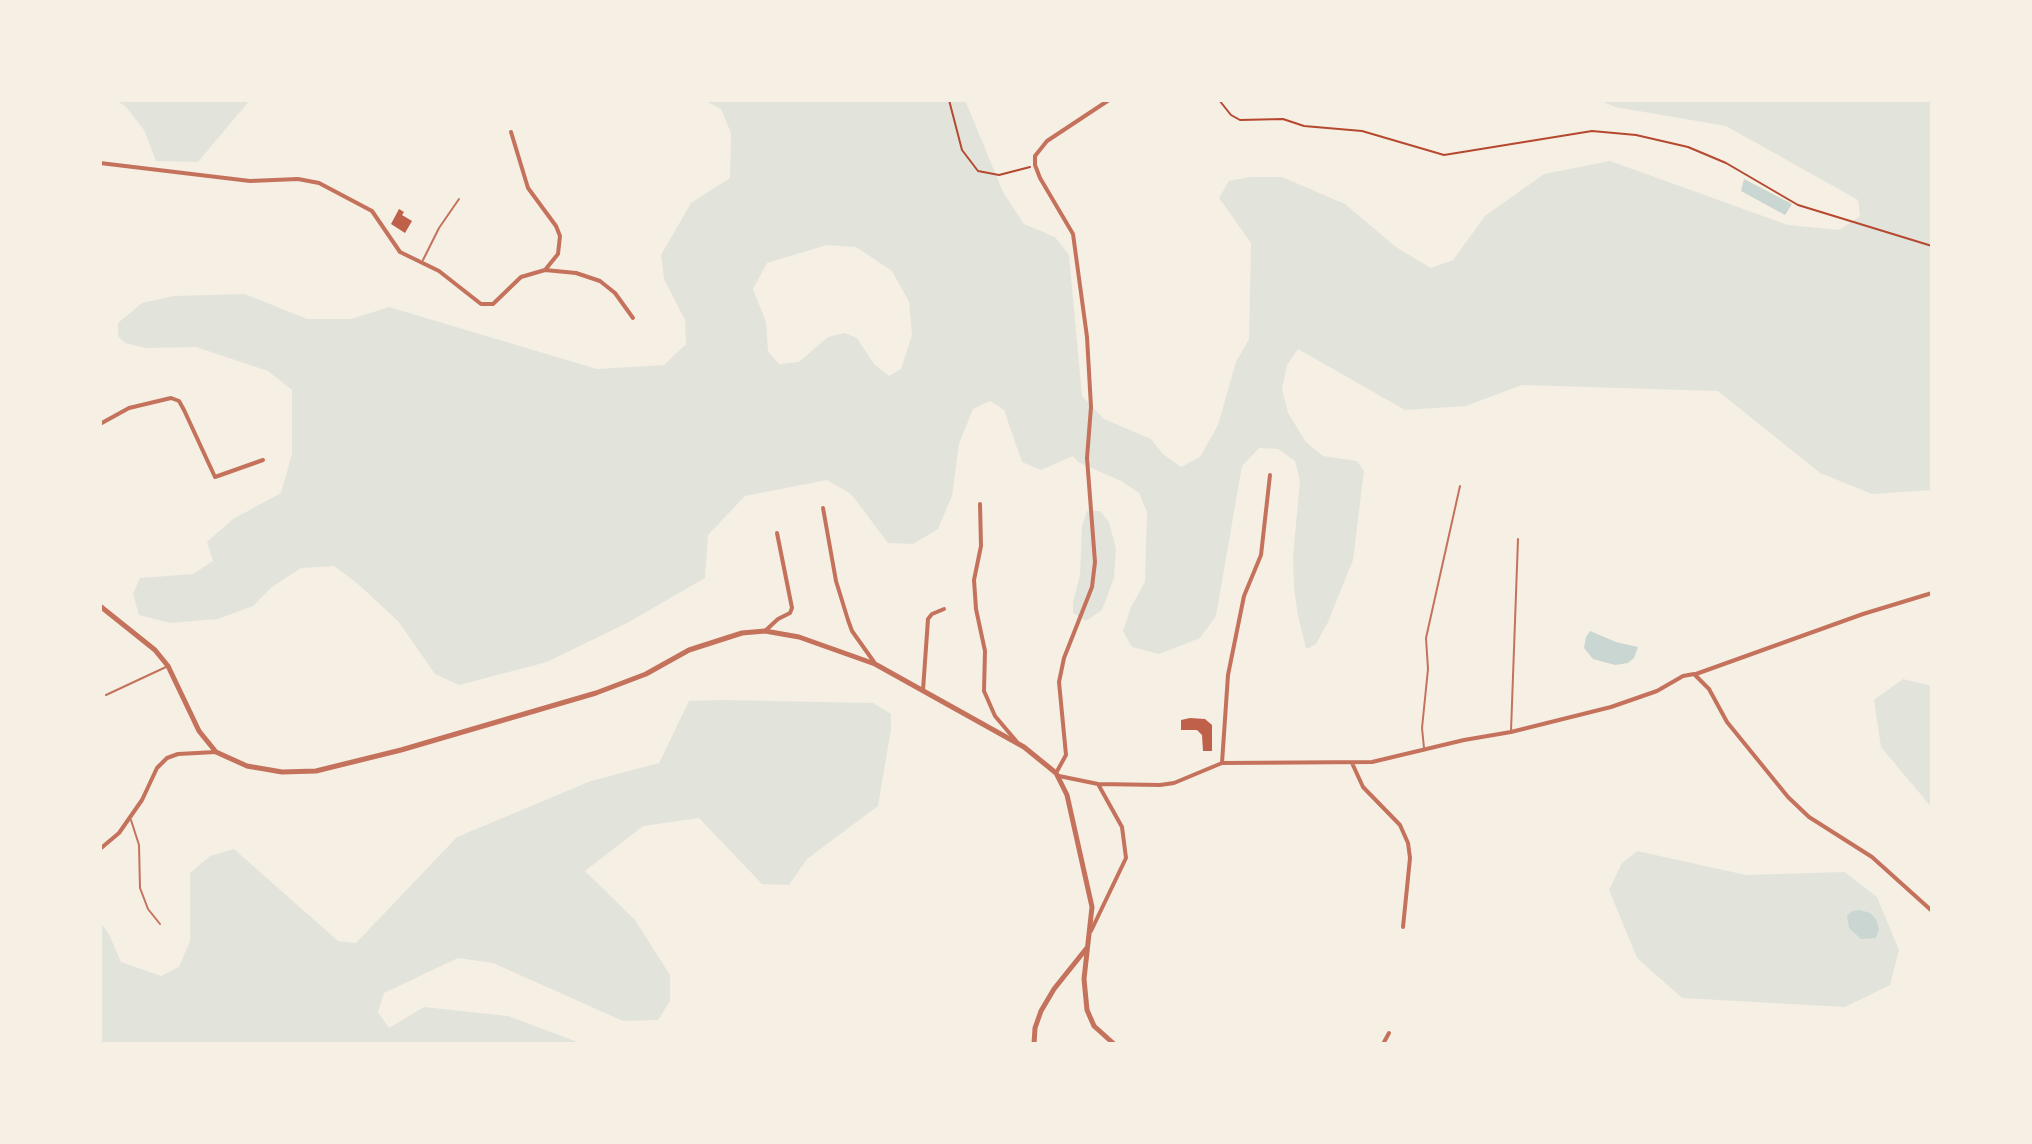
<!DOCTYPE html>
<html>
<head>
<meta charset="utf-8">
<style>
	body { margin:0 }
	#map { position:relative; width:2032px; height:1144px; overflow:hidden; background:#f6efe4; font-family:"Source Sans 3",sans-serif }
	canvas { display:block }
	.frame { position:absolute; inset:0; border:102px solid #f6efe4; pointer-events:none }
</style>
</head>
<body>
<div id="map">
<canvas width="2032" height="1144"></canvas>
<div class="frame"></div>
</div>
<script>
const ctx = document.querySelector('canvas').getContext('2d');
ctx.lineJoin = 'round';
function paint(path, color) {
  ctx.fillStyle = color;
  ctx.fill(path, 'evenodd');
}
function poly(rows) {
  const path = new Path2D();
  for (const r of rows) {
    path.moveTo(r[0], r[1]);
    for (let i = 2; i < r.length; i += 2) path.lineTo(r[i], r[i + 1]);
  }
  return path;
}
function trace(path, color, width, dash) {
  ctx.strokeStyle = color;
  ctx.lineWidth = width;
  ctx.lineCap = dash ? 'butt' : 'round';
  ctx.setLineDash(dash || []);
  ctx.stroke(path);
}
paint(poly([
	[116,100,250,100,198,162,156,161,144,130,126,107],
	[703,100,965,100,1003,192,1024,224,1055,237,1069,255,1082,396,1104,419,1151,439,1163,454,1181,467,1200,457,1218,425,1236,362,1249,339,1251,243,1219,198,1229,181,1250,177,1282,177,1345,204,1396,247,1431,268,1453,260,1485,216,1544,174,1610,161,1788,225,1839,230,1860,216,1858,200,1726,126,1615,107,1599,100,1932,100,1932,490,1872,494,1820,473,1718,391,1522,385,1466,406,1405,410,1298,349,1287,365,1282,389,1288,413,1306,442,1323,456,1357,461,1364,471,1353,560,1328,622,1316,644,1309,648,1306,648,1298,616,1294,588,1293,556,1300,481,1295,461,1278,449,1259,448,1242,466,1216,616,1200,638,1159,654,1132,647,1123,631,1131,607,1145,582,1147,512,1139,493,1121,481,1078,462,1073,456,1041,470,1022,462,1004,410,990,401,973,409,959,444,952,496,938,529,913,544,888,543,851,494,827,480,745,496,708,535,705,578,627,623,547,662,459,685,435,674,398,621,358,584,334,566,301,568,272,587,253,606,218,619,170,623,139,615,133,594,140,578,193,574,213,561,207,542,233,519,281,493,292,454,292,390,268,371,196,347,146,348,125,343,118,336,118,323,142,303,173,296,245,294,307,319,351,319,389,307,597,369,664,365,686,344,685,320,664,279,661,255,691,203,730,178,731,133,721,109],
	[827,245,856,247,892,271,909,302,912,335,901,369,889,376,874,364,857,338,845,333,828,337,799,362,779,364,768,351,766,322,753,289,767,263],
	[1087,511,1100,511,1109,522,1116,549,1114,578,1102,610,1086,621,1073,613,1073,602,1080,575,1082,526],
	[1903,679,1932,686,1932,808,1881,747,1874,700],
	[722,700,873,703,891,714,891,729,878,806,807,859,789,885,762,884,699,818,643,826,585,871,635,920,670,975,670,1001,658,1020,623,1021,493,963,458,958,384,993,378,1012,389,1028,424,1007,508,1016,583,1044,100,1044,100,922,109,934,121,962,161,976,179,967,190,941,190,873,210,856,234,849,338,941,356,943,457,837,591,781,659,763,689,701],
	[1637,851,1746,875,1845,872,1877,897,1899,950,1890,985,1845,1007,1682,998,1637,958,1609,890,1622,863]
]), '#e2e4dc');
paint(poly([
	[1744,179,1792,204,1785,215,1741,191],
	[1590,631,1616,642,1638,647,1634,658,1628,663,1615,665,1593,659,1584,648,1586,637],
	[1860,910,1870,913,1876,919,1879,929,1876,938,1861,939,1849,928,1847,916,1852,911]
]), '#c9d6d2');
paint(poly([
	[399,209,404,212,402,215,412,221,405,233,391,224],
	[1190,718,1205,719,1212,725,1212,751,1203,751,1202,735,1197,730,1181,730,1181,720]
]), '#bf614a');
trace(poly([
	[949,100,962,150,978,171,999,175,1030,167],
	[1219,100,1231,115,1240,120,1283,119,1304,126,1362,131,1444,155,1592,131,1636,135,1688,147,1726,163,1798,205,1932,246]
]), '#b5482f', 2);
trace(poly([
	[423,260,439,228,459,199],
	[106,695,166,667],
	[1511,731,1518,539],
	[1424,748,1422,728,1428,669,1426,638,1460,486],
	[131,820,139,845,140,888,148,909,160,924]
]), '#c5725c', 2);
trace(poly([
	[511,132,528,188,556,226,560,236,558,254,545,270],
	[100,163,250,181,298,179,319,183,372,211,400,252,439,271,481,304,493,304,521,277,545,270,576,273,600,281,615,293,633,318],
	[100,424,129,408,171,398,179,401,184,410,215,477,263,460],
	[980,504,981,546,974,580,976,609,985,651,984,691,995,716,1017,742],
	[823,508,836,581,848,620,852,631,874,662],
	[765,631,778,619,790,613,792,608,777,533],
	[1696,674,1863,614,1932,593],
	[923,690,928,619,932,614,944,609],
	[1222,763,1228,675,1244,596,1261,555,1270,475],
	[1352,763,1363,787,1400,825,1408,843,1410,858,1403,927],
	[1056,773,1066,755,1059,682,1064,658,1092,587,1095,562,1087,458,1091,407,1087,337,1073,234,1040,178,1035,165,1035,156,1047,141,1109,100],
	[1059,776,1098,784,1160,785,1174,783,1222,763,1372,762,1464,740,1511,732,1611,707,1657,691,1683,676,1694,674,1709,689,1727,722,1788,797,1809,817,1872,857,1932,911],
	[100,849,119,833,142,800,157,768,167,758,178,754,216,752],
	[1091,931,1126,858,1122,827,1098,784],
	[1383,1044,1389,1033]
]), '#c5725c', 4);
trace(poly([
	[100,606,155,650,168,666,199,731,216,752,247,766,282,772,316,771,401,750,596,693,646,674,689,650,742,633,765,631,799,637,875,664,1024,747,1056,773,1067,795,1092,907,1084,979,1087,1010,1094,1026,1114,1044],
	[1034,1044,1035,1028,1041,1011,1054,989,1086,949]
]), '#c5725c', 5);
</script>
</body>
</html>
